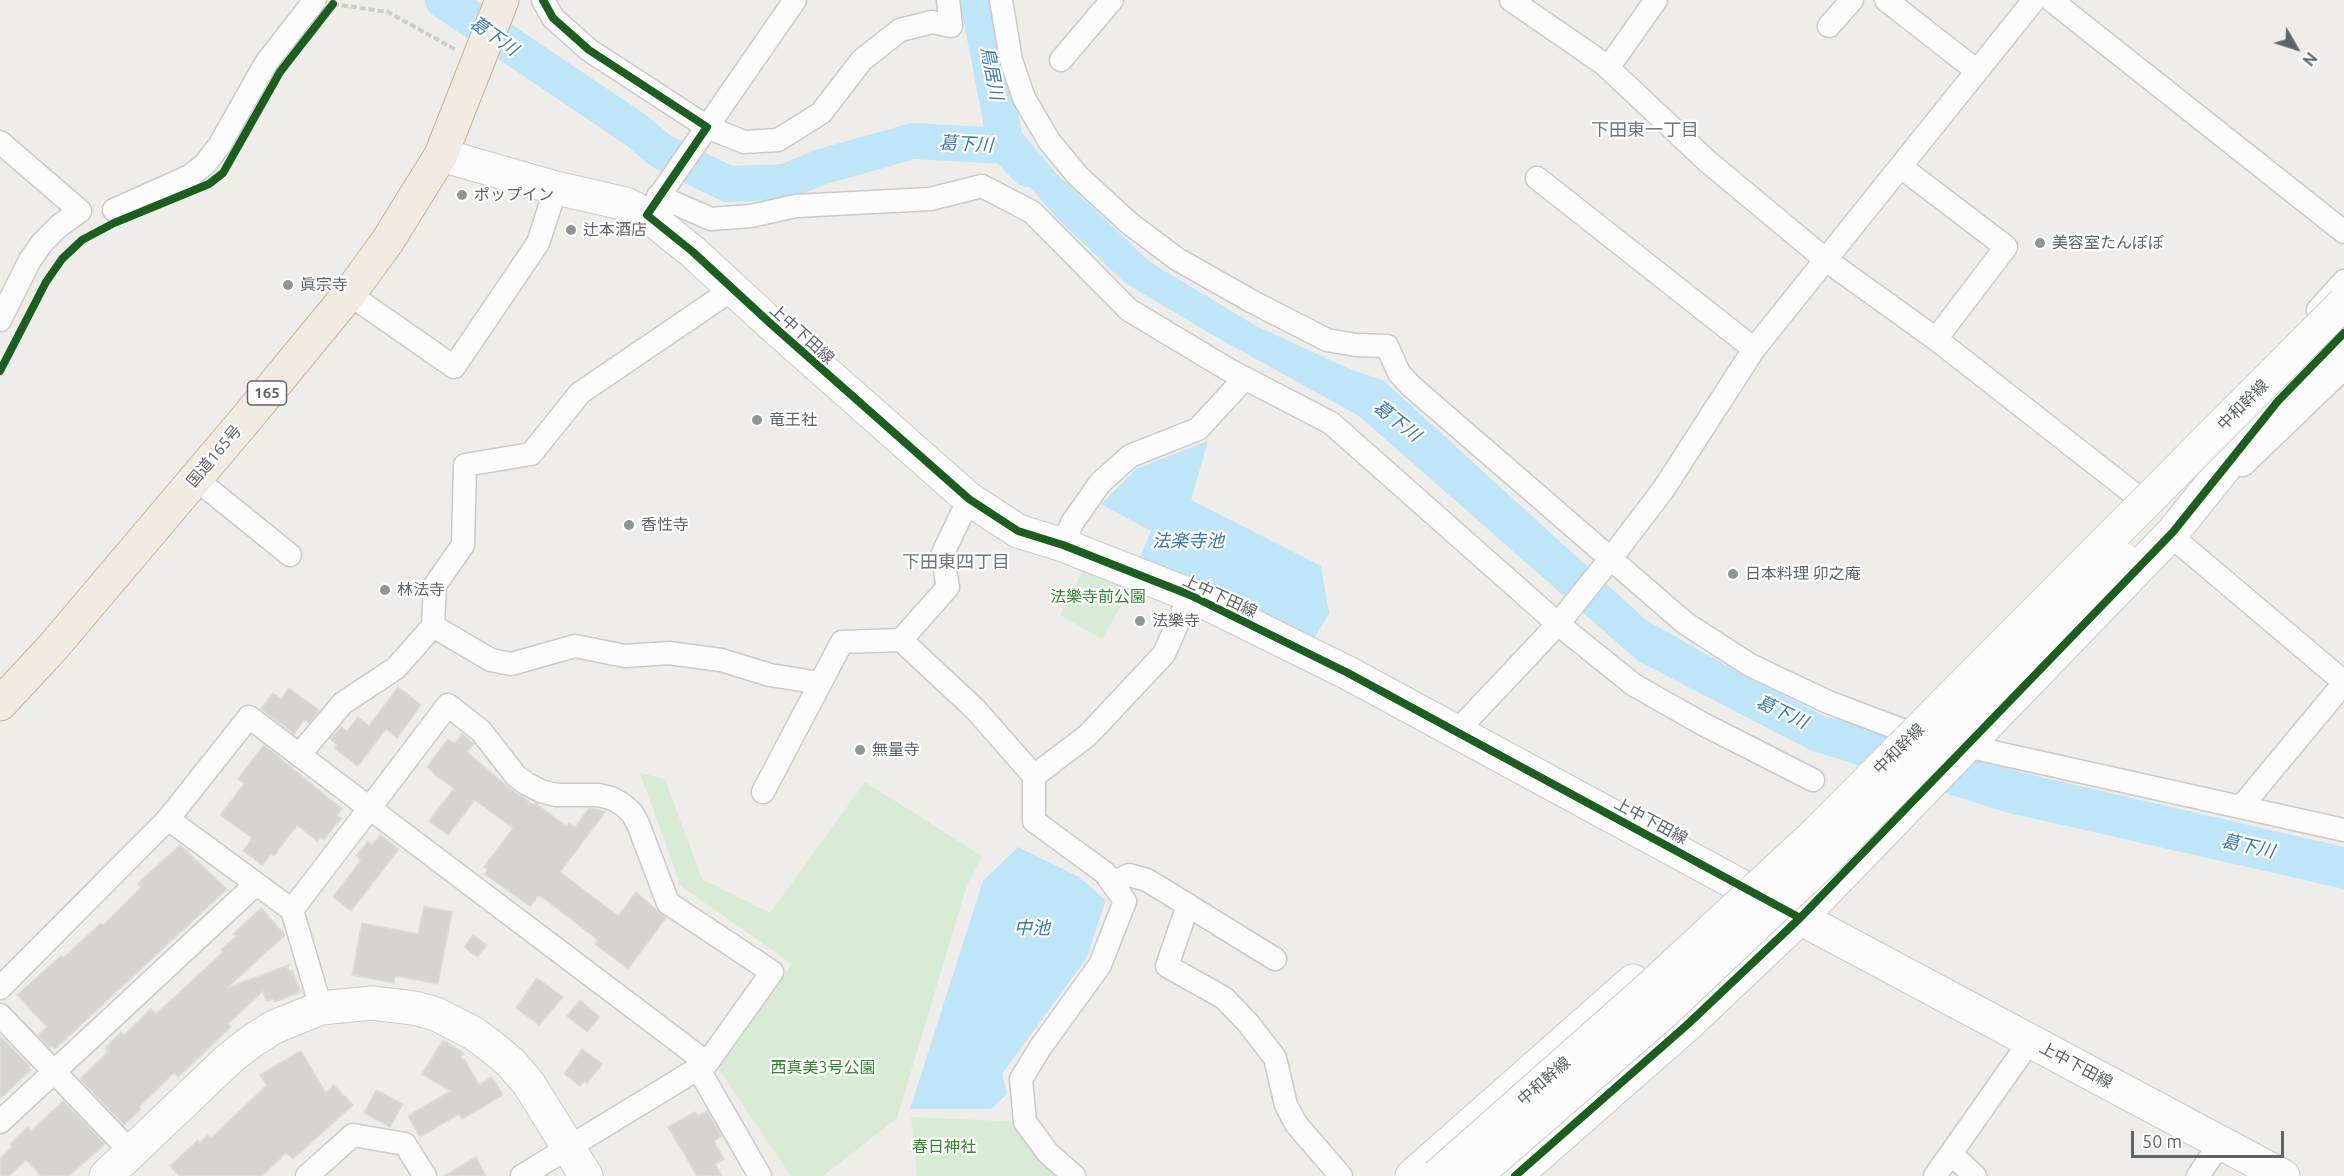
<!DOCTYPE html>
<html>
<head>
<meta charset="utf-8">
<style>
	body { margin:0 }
	#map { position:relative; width:2344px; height:1176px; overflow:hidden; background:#efede9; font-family:Ubuntu,sans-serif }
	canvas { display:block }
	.north { position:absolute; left:2266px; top:18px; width:60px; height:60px; -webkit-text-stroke:4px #fff; paint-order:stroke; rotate:129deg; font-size:16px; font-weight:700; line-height:24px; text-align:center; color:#5e6468 }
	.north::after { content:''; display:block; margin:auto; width:21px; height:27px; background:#5e6468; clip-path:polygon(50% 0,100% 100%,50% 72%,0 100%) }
	.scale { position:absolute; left:2131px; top:1131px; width:153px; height:27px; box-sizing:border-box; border:3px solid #5e6468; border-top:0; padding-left:8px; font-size:18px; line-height:21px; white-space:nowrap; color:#5e6468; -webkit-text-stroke:4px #fff; paint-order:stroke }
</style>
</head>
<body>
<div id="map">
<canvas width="2344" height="1176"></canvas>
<div class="north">N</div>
<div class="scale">50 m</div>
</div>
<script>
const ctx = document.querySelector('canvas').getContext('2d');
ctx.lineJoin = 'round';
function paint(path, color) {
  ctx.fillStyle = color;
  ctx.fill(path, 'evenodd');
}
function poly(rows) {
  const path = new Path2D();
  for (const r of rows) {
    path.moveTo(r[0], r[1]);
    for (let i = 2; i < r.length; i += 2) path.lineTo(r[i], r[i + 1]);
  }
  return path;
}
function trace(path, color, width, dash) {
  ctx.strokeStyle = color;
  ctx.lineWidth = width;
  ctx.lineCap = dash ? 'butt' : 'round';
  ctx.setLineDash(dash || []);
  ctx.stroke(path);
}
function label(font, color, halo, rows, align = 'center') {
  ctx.font = font + ' Ubuntu,"Noto Sans JP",sans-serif';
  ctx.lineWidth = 4.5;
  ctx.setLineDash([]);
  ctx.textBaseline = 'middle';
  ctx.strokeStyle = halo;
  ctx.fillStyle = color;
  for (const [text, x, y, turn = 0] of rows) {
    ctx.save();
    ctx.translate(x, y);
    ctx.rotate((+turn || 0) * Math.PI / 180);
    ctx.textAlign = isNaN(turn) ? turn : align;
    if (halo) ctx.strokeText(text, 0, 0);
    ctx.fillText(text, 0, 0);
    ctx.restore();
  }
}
paint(poly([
	[1086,565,1134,583,1102,639,1060,615],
	[640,773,665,779,702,879,770,913,865,782,982,856,967,885,897,1118,823,1176,791,1176,718,1068,792,964,681,886],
	[911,1117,1025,1122,1059,1176,917,1176]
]), '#d8ebd4');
paint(poly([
	[991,126,1016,126,1057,174,1150,262,1256,326,1352,370,1383,380,1646,620,1725,665,1824,716,2028,774,2344,847,2344,889,2005,812,1810,750,1638,661,1359,416,1211,334,1125,283,1057,218,1009,163,986,154],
	[1208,441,1191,500,1321,566,1329,613,1315,637,1139,560,1151,531,1101,504,1136,469],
	[1018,847,1079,877,1106,900,1086,959,1002,1074,1007,1094,991,1109,910,1109,983,881]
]), '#bee5f8');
trace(poly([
	[443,0,636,130,661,151,728,184,785,182,821,167,913,141,1006,146,1028,169],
	[978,0,1006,146]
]), '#bee5f8', 36);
const building = poly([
	[398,687,421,705,397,738,386,729,358,766,334,748,337,745,330,739,341,727,347,731,358,717,369,726,398,687],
	[289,688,319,710,309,723,304,720,294,734,261,709,273,693,281,699,289,688],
	[462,734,474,744,467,752,508,787,532,804,537,804,566,826,569,823,575,827,589,808,606,811,560,872,618,916,636,892,666,918,628,969,595,944,598,940,542,897,538,896,530,906,484,874,488,870,484,867,513,828,475,800,448,835,429,821,454,788,433,774,434,773,427,767,448,739,455,744,462,734],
	[264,745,342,809,337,816,341,818,324,840,320,837,317,841,297,825,274,856,271,854,262,865,243,851,252,838,220,815,244,784,238,779,264,745],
	[380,835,399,849,351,911,333,897,361,860,356,856,368,841,372,845,380,835],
	[180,845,227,889,55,1049,52,1046,50,1048,38,1035,47,1027,17,995,61,956,63,958,101,923,103,925,138,891,141,887,137,884,180,845],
	[424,906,452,912,438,984,395,976,394,983,352,975,362,923,418,934,424,906],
	[261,908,285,935,227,988,291,964,287,968,289,971,292,970,301,992,274,1002,273,999,266,1001,263,991,228,1024,231,1027,178,1077,174,1073,139,1107,141,1109,124,1125,80,1079,108,1052,105,1048,121,1032,124,1035,151,1009,156,1014,223,952,221,950,236,936,233,934,261,908],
	[473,935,487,945,477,957,464,947,473,935],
	[537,978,563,997,539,1025,516,1008,537,978],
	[580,1000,600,1017,587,1032,567,1016,580,1000],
	[0,1036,30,1066,29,1068,31,1070,0,1099,0,1036],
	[443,1040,464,1053,461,1058,465,1060,479,1085,492,1077,503,1095,462,1119,459,1114,420,1137,408,1116,450,1091,422,1074,443,1040],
	[582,1049,602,1064,587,1083,585,1081,580,1086,564,1074,582,1049],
	[301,1051,326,1093,334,1085,353,1105,293,1159,286,1153,262,1176,179,1176,170,1166,198,1140,200,1143,208,1135,211,1138,267,1085,260,1075,301,1051],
	[376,1090,403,1104,390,1127,364,1113,376,1090],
	[63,1101,105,1144,69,1176,41,1176,26,1160,9,1176,0,1176,0,1159,12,1147,10,1144,28,1127,31,1131,63,1101],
	[707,1111,722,1136,714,1141,724,1159,715,1164,722,1176,697,1176,668,1127,695,1112,698,1116,707,1111],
	[476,1157,486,1176,444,1176,476,1157]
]);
paint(building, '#d6d4d2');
trace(building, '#dedcd8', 1.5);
const street = poly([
	[543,0,553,18,589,50,707,127,744,142,778,140,821,113,862,60,900,30,932,22,951,26,948,0],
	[1001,0,1011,60,1024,98,1049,141,1078,176,1129,223,1177,259,1253,302,1327,340,1356,345,1387,346,1399,373,1411,386,1685,623,1750,665,1828,702,1902,730,1966,746,2344,830],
	[1511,0,1604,64,1707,161,1826,260,1936,339,2143,501,2153,489],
	[1886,0,1977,71],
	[2051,0,2344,232],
	[1829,26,1852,0],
	[1061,60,1112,0],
	[1608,68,1656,0],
	[0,142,80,211,59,226,42,243,30,260,0,320],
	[1901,167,2006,247,1936,339],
	[1537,178,1754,349],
	[658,196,711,219,751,216,796,206,930,199,982,186,1032,212,1129,310,1229,370,1331,423,1558,624,1634,685,1701,723,1813,780],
	[651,208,795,0],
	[114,210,190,176,205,164,219,146,266,63,315,0],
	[349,294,454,367,538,243,556,188],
	[2318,310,2344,281],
	[2243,465,2344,368],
	[196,479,290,555],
	[2178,527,2170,535,2344,682],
	[1063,545,1072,523,1100,483,1130,456,1198,429,1245,378],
	[433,626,491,660,511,664,575,646,625,656,669,653,721,660,770,675,820,683],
	[901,640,948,587,942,555,969,499],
	[1456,732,1558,624,1611,558,1663,490,1754,349,2034,0],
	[299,755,343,703,396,668,433,626,435,585,463,545,465,465,531,454,580,393,733,289],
	[763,792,842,642,901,640,975,709,1034,776],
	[2241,807,2344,683],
	[168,819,292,910],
	[1112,883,1129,875,1147,880,1275,959],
	[1188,905,1167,966,1224,998,1248,1023,1275,1058,1286,1105,1296,1124,1341,1176],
	[0,988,168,819,249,717,707,1063],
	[321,1008,292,910,448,705,481,731,516,776,527,784,541,791,556,795,598,795,611,798,622,804,632,813,638,824,668,903,772,972,707,1063,522,1176],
	[0,1015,131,1152],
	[698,1068,760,1176],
	[0,1122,256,884],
	[1951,1154,1975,1176],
	[307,1176,353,1135,405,1144,425,1176],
	[1074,1176,1048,1153,1025,1122,1021,1079,1040,1048,1100,965,1125,901,1105,873,1034,821,1034,776,1088,735,1164,654,1190,595],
	[1935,1176,2030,1041],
	[2198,1176,2220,1143]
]);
const secondary = poly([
	[441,155,556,188,626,204,647,215,693,252,771,324,969,499,1018,531,1063,545,1190,595,1348,673,1800,918,2283,1176],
	[106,1176,230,1058,252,1041,274,1027,321,1008,372,1003,414,1008,436,1014,473,1033,492,1047,511,1063,529,1084,586,1176],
	[1412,1176,1633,981],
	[1515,1176,1688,1024,1800,918,2173,532,2278,401,2344,333]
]);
const highway = poly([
	[0,704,53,647,246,419,349,294,387,242,441,155,502,0]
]);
trace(street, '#cacaca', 25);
trace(secondary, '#cacaca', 35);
trace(highway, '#c7b395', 35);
trace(poly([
	[333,4,388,12,456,50]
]), '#cbcfcb', 4, [6, 3]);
trace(street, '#fdfcfc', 22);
trace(secondary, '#fdfcfc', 33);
trace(highway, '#f1ebe2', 33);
const secondaryBridge = poly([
	[1437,1176,1647,990,1812,837,2344,303],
	[1475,1176,1665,1011,1828,857,2122,559]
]);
trace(secondaryBridge, '#cacaca', 35, []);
trace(secondaryBridge, '#fdfcfc', 33);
trace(poly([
	[543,0,553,18,589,50,707,127,647,215,693,252,771,324,969,499,1018,531,1063,545,1190,595,1348,673,1800,918],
	[0,371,46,282,62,259,82,240,114,223,209,184,223,173,280,72,333,4],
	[1515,1176,1688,1024,1800,918,2173,532,2278,401,2344,333]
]), '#1b5e20', 8);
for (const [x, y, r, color] of [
	[462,195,6,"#919495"],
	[571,230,6,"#919495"],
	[2040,243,6,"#919495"],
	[288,285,6,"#919495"],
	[757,420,6,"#919495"],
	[629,525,6,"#919495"],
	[1733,574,6,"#919495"],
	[385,590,6,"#919495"],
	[1140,621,6,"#919495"],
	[860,750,6,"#919495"]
]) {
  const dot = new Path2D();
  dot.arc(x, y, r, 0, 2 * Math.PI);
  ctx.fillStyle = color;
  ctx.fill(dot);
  trace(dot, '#fff', 2);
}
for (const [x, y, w] of [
	[267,393,39]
]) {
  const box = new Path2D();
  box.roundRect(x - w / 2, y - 12, w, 24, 4.5);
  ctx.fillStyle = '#fff';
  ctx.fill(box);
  trace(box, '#5e6468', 1.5);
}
label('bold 15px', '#5e6468', null, [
	["165",267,393]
]);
label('16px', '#5e6468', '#fff', [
	["ポップイン",474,195],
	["辻本酒店",583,230],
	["美容室たんぽぽ",2052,243],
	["眞宗寺",300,285],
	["竜王社",769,420],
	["香性寺",641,525],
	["日本料理 卯之庵",1745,574],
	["林法寺",397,590],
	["法樂寺",1152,621],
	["無量寺",872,750]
], 'left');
label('16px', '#5e6468', '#fff', [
	["上中下田線",802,334,42],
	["中和幹線",2243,405,-45],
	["国道165号",214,456,-50],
	["上中下田線",1220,596,25],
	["中和幹線",1899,749,-45],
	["上中下田線",1651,821,28],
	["上中下田線",2076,1065,28],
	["中和幹線",1544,1081,-41]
]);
label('16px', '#34862f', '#fff', [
	["法樂寺前公園",1098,597],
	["西真美3号公園",823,1068],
	["春日神社",944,1147]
]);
label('italic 18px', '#387aa7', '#fff', [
	["葛下川",494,36,35],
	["鳥居川",992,73,79],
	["葛下川",966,144,3],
	["葛下川",1397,421,38],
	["法楽寺池",1188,541],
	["葛下川",1782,712,25],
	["葛下川",2248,846,12],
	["中池",1032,928]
]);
label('18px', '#6f767a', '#fff', [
	["下田東一丁目",1645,130],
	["下田東四丁目",956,562]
]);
</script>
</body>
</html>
